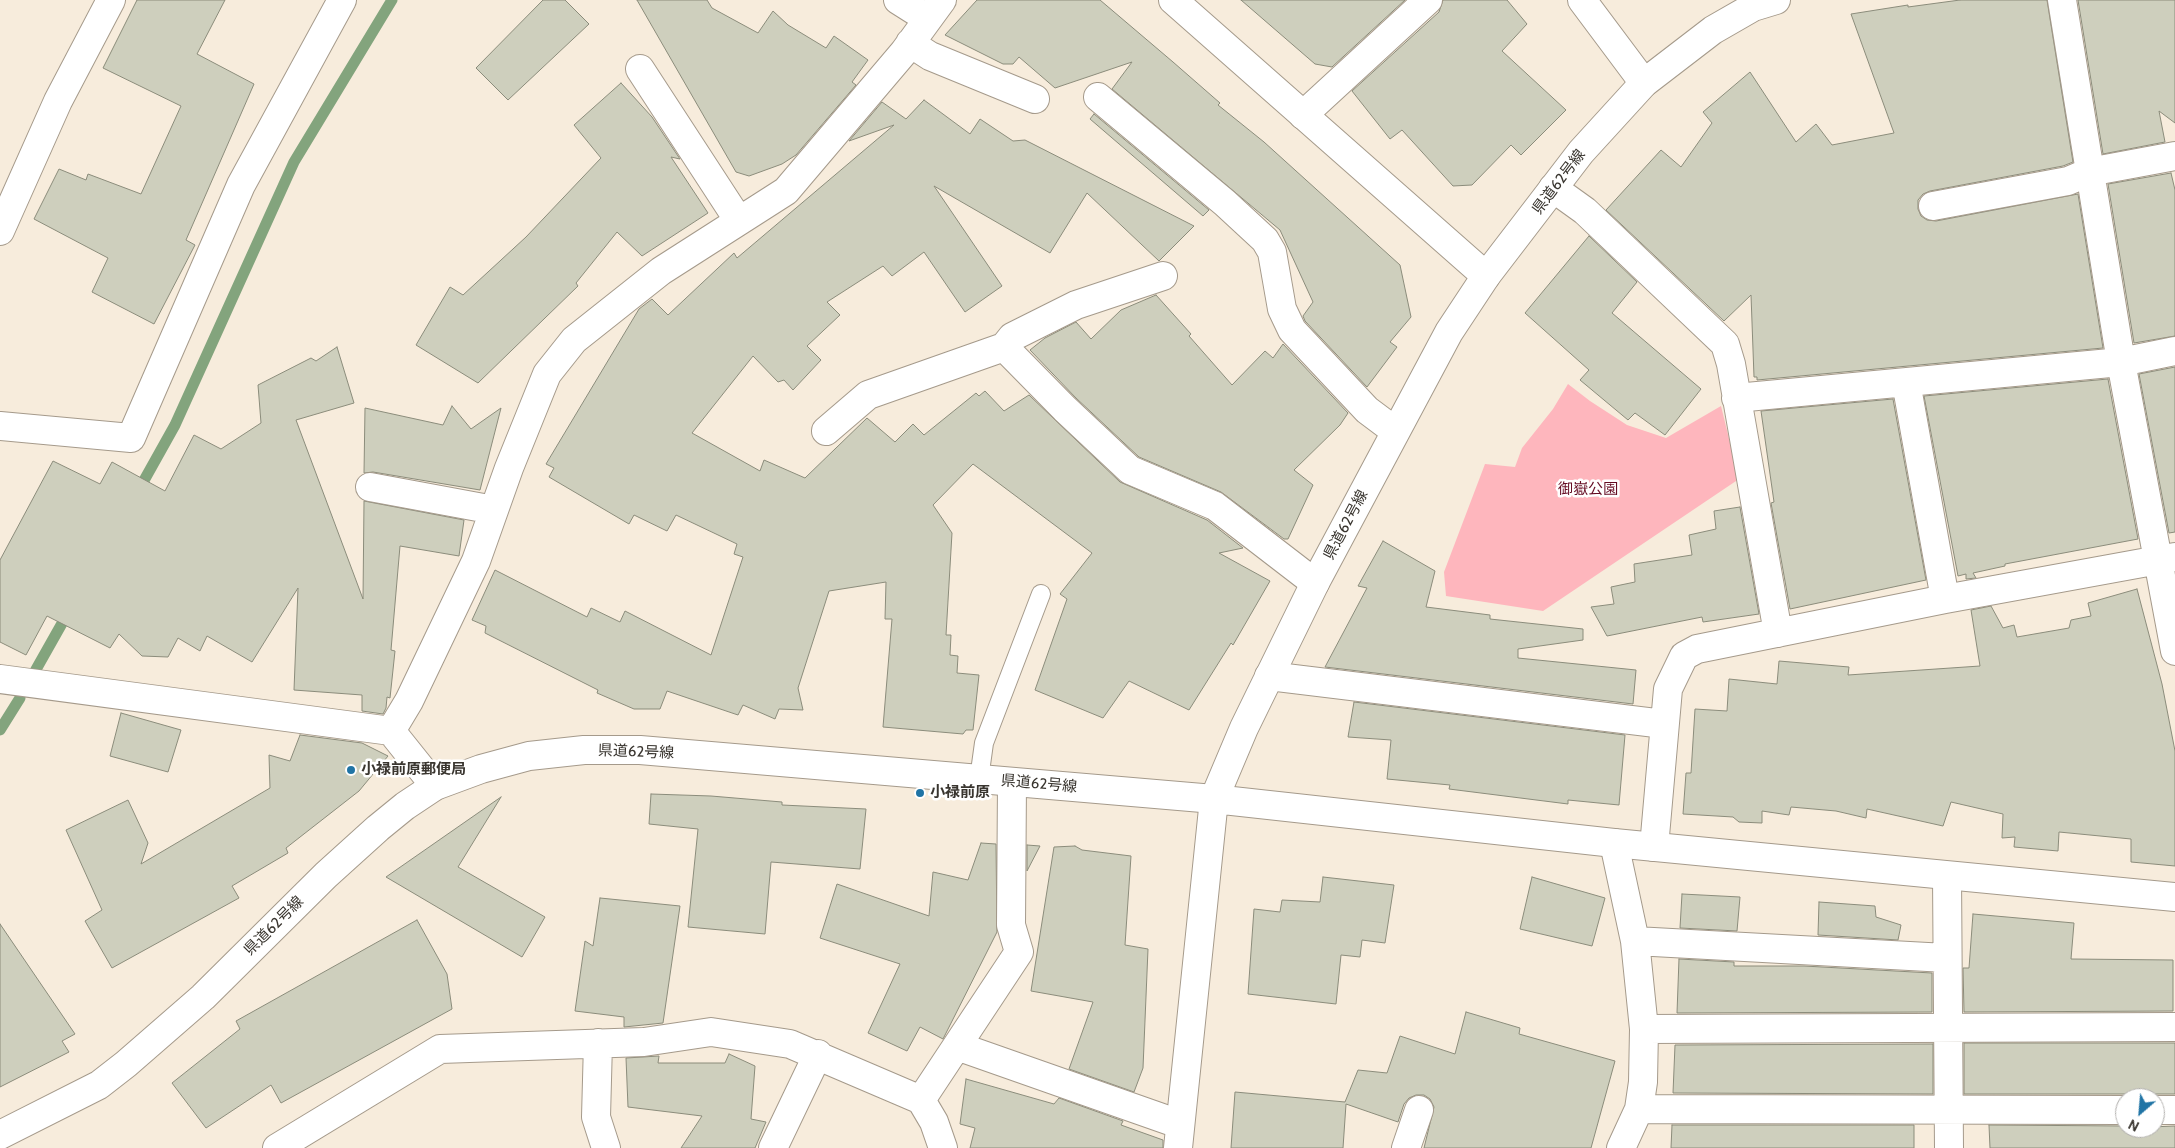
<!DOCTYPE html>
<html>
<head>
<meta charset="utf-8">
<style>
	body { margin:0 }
	#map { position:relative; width:2175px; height:1148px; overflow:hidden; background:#f7ecdc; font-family:Cabin,sans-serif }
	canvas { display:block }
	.north { position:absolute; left:2115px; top:1088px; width:50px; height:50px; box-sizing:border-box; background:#fff; border:1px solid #b0aeac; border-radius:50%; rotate:207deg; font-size:14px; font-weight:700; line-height:20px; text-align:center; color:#39352f }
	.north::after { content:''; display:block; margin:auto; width:18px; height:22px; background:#2074a5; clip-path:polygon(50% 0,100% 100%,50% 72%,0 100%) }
</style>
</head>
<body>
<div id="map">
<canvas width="2175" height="1148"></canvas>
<div class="north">N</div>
</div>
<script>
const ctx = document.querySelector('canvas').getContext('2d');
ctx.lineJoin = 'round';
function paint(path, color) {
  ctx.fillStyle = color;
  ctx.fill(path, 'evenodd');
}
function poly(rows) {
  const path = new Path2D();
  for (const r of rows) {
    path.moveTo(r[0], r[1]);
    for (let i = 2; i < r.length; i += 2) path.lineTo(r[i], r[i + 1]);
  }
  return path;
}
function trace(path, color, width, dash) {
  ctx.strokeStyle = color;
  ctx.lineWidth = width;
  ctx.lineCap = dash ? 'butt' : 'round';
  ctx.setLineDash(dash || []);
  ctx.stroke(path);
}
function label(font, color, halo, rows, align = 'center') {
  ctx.font = font + ' Cabin,"Noto Sans JP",sans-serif';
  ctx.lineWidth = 5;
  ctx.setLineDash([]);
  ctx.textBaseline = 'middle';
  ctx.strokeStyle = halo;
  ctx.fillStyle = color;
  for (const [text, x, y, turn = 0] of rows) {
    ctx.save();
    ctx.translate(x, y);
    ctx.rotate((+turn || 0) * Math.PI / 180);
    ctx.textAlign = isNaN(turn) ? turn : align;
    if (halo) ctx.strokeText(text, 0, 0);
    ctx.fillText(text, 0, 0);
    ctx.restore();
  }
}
paint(poly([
	[1568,384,1590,401,1627,425,1666,438,1721,406,1739,479,1543,611,1446,596,1444,572,1485,464,1515,467,1522,448,1553,409]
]), '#feb6bd');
trace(poly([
	[137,493,175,425,294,162,392,0],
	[34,673,69,611],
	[0,730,20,698]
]), '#83a47d', 11);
const building = poly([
	[137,0,225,0,197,54,254,84,186,240,195,245,154,324,92,292,108,258,34,219,59,169,86,180,88,174,141,194,181,106,103,68,137,0],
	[543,0,565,0,589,24,508,100,476,68,543,0],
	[637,0,707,0,712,8,758,33,773,11,788,25,826,48,834,36,868,60,852,82,856,85,796,155,782,164,749,176,736,172,637,0],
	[977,0,1100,0,1173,62,1220,103,1218,105,1264,142,1400,265,1411,317,1390,342,1397,347,1367,387,1305,321,1303,316,1313,302,1280,230,1112,89,1132,62,1055,88,1019,57,1013,64,1003,64,945,35,977,0],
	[1241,0,1405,0,1332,67,1315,64,1241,0],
	[1443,0,1507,0,1527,24,1502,51,1566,110,1521,155,1511,145,1472,185,1453,186,1402,130,1390,139,1352,91,1439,12,1443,0],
	[1960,0,2047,0,2073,162,2063,166,1930,191,1923,194,1918,200,1918,209,1921,216,1927,220,1936,221,2078,194,2103,348,1757,380,1757,377,1754,377,1751,295,1724,321,1606,210,1661,150,1681,167,1712,123,1703,112,1750,72,1796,142,1816,124,1832,145,1894,133,1851,14,1908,5,1908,7,1960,0],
	[2078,0,2175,0,2175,123,2159,111,2165,142,2103,154,2078,0],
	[621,83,652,117,680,159,671,157,708,213,642,256,617,232,576,283,578,286,478,383,416,345,450,287,463,295,526,237,601,158,574,125,621,83],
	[924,100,970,134,980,119,1013,141,1025,140,1194,226,1159,261,1087,193,1050,253,934,186,1002,286,965,312,924,252,892,276,883,266,827,302,840,315,807,346,821,360,793,390,784,380,778,382,753,356,692,433,760,471,764,460,805,478,867,418,895,442,913,424,924,435,976,393,979,396,985,391,1004,411,1029,395,1120,482,1207,520,1243,548,1219,553,1270,581,1233,645,1231,643,1189,710,1129,681,1103,718,1035,690,1067,599,1060,594,1092,553,973,464,933,505,952,533,946,635,951,635,950,655,958,656,957,673,979,675,973,730,966,730,963,734,883,727,892,619,885,619,886,582,829,591,798,688,803,710,779,709,775,719,743,705,738,715,667,691,660,709,634,709,597,693,598,690,485,633,486,626,472,620,495,570,587,617,591,608,620,622,625,611,711,655,743,557,734,554,737,544,676,515,667,531,634,515,629,524,549,477,554,468,546,464,639,309,652,299,668,315,734,253,737,258,894,125,849,141,882,102,906,119,924,100],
	[1094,114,1209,210,1203,216,1090,119,1094,114],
	[2171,173,2175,190,2175,336,2134,343,2108,184,2171,173],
	[1589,236,1637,282,1612,313,1701,389,1665,435,1635,413,1628,420,1580,380,1589,370,1525,313,1589,236],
	[1156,295,1191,334,1189,336,1232,385,1265,351,1273,358,1283,344,1348,413,1340,425,1294,470,1313,485,1288,539,1284,539,1221,492,1139,457,1076,398,1030,350,1045,338,1076,322,1091,339,1121,310,1156,295],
	[337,347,354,403,296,420,363,599,364,501,464,520,459,556,400,546,391,650,395,651,390,698,387,697,386,708,383,714,362,711,362,695,294,690,298,588,252,662,207,636,200,651,178,638,168,657,142,656,119,634,110,648,47,616,26,655,0,642,0,560,53,461,100,484,112,462,165,491,194,435,221,449,261,423,258,385,311,358,316,361,337,347],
	[2175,367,2175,532,2169,533,2139,374,2175,367],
	[2108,379,2138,539,2005,564,2005,566,1973,573,1976,578,1966,579,1966,574,1958,576,1924,396,2108,379],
	[1893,399,1926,580,1790,609,1771,503,1774,502,1761,411,1893,399],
	[452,406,471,429,501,408,480,490,373,472,364,473,365,408,443,425,452,406],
	[1740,507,1759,614,1703,622,1702,617,1607,636,1591,607,1614,604,1611,587,1635,582,1634,564,1692,555,1689,535,1716,529,1714,511,1740,507],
	[1383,541,1435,571,1426,607,1490,615,1490,619,1583,629,1583,640,1518,649,1518,658,1636,670,1633,704,1325,667,1367,588,1358,586,1383,541],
	[2137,589,2162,684,2175,751,2175,866,2131,862,2131,839,2059,832,2058,851,2014,847,2015,837,2002,838,2003,814,1951,802,1943,826,1867,809,1866,818,1836,811,1791,807,1789,815,1762,811,1762,823,1739,822,1733,817,1683,814,1686,773,1691,773,1695,709,1727,711,1729,679,1777,684,1779,661,1849,667,1848,675,1980,666,1971,610,1991,606,2003,628,2014,625,2017,637,2069,628,2071,620,2091,616,2088,603,2137,589],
	[1354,702,1625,735,1619,805,1568,800,1568,804,1449,789,1450,785,1387,779,1391,740,1348,737,1354,702],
	[121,713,181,730,168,772,110,756,121,713],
	[300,735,362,743,388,756,359,791,286,848,288,853,232,886,239,898,112,968,85,921,102,910,66,830,128,800,148,843,141,864,270,788,269,755,290,761,300,735],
	[651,794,711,796,782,802,782,805,866,809,860,869,771,862,765,934,688,927,698,829,649,824,651,794],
	[501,797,458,867,545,917,522,957,386,877,501,797],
	[981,843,996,844,997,932,943,1039,920,1027,907,1051,868,1033,900,964,820,938,837,884,929,916,933,872,968,880,981,843],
	[1027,845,1040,846,1027,871,1027,845],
	[1075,846,1082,850,1131,856,1125,945,1148,949,1143,1068,1134,1092,1069,1069,1093,1002,1031,991,1054,847,1075,846],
	[1323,877,1394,885,1385,943,1362,940,1360,957,1341,955,1336,1004,1248,994,1254,909,1280,912,1282,900,1320,902,1323,877],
	[1532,877,1605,898,1592,946,1520,929,1532,877],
	[1682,894,1740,897,1737,931,1680,928,1682,894],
	[600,898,680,906,663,1023,624,1027,624,1017,575,1011,585,941,593,946,600,898],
	[1819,902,1875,906,1876,917,1901,925,1898,940,1818,935,1819,902],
	[1973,914,2074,923,2071,959,2173,960,2173,1011,1964,1012,1963,968,1969,968,1973,914],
	[417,920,447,974,452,1009,281,1103,271,1085,206,1128,172,1083,240,1029,236,1021,417,920],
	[0,924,75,1034,62,1041,69,1052,0,1087,0,924],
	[1679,959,1734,962,1734,966,1804,966,1932,973,1932,1012,1677,1013,1679,959],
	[1466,1012,1520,1028,1519,1034,1615,1061,1591,1148,1424,1148,1434,1107,1430,1099,1424,1095,1416,1095,1409,1098,1404,1104,1398,1122,1346,1104,1343,1148,1231,1148,1235,1092,1345,1102,1358,1070,1387,1073,1400,1036,1455,1054,1466,1012],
	[1964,1043,2175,1043,2175,1094,2155,1094,2146,1098,2134,1098,2125,1094,1964,1094,1964,1043],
	[1933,1044,1933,1094,1673,1093,1675,1045,1933,1044],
	[729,1054,755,1066,751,1119,766,1122,755,1148,681,1148,702,1116,628,1107,626,1058,659,1056,658,1063,725,1063,729,1054],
	[966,1079,1054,1104,1059,1098,1123,1121,1121,1125,1163,1140,1163,1148,970,1148,975,1128,960,1124,966,1079],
	[1672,1125,1914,1125,1914,1148,1671,1148,1672,1125],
	[1989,1125,2125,1126,2125,1128,2175,1126,2175,1148,1990,1148,1989,1125]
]);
paint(building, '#cecfbd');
trace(building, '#8b8c7b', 1);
const service = poly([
	[979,779,984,743,1041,594]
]);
const minor = poly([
	[898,0,928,19],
	[1582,0,1644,83],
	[2062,0,2121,362,2175,651],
	[910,43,930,56,1035,99],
	[640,69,739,221],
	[1098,97,1225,203,1265,240,1272,252,1282,309,1292,330,1367,410,1395,431],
	[1303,115,1428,0],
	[1553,188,1585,211,1725,344,1731,364,1778,633],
	[1933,206,2068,181,2089,172,2175,156],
	[0,231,58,101,111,0],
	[1004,347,1065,409,1130,470,1215,506,1315,583],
	[1906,382,1945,599],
	[1736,398,2121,362,2175,351],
	[0,426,131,438,241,185,342,0],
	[826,431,868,395,1004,347,1012,337,1076,305,1163,276],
	[370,487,494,510],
	[1269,676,1664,724],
	[0,679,391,731,435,786],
	[391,731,409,701,476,561,509,468,547,374,574,340,661,271,786,191,904,52,942,0],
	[1614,843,1635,941,1644,1029,1643,1082,1639,1109,1621,1148],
	[1654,847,1668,689,1684,656,1697,649,1945,599,2175,557],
	[1947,876,1949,1148],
	[1635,941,1946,958],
	[1644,1029,2175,1027],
	[598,1043,596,1117,606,1148],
	[957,1046,1179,1124],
	[921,1100,1019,952,1011,925,1012,782],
	[1639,1109,2125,1110],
	[2155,1110,2175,1110],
	[277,1148,440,1049,644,1042,711,1032,790,1044,921,1100,934,1122,943,1148],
	[773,1148,818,1054],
	[1406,1148,1419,1110]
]);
const tertiary = poly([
	[1173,0,1486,276],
	[1178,1148,1214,799,1614,843,2175,897]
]);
const secondary = poly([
	[0,1135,99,1085,126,1064,203,997,326,875,378,828,405,806,435,786,481,769,529,756,584,750,640,750,1214,799,1244,728,1315,583,1449,332,1486,276,1581,152,1644,83,1713,30,1753,7,1776,0]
]);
trace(service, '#a59a8b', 20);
trace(minor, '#a59a8b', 30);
trace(tertiary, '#a59a8b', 30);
trace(secondary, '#a59a8b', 30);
trace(service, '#fff', 18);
trace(minor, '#fff', 28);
trace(tertiary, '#fff', 28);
trace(secondary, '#fff', 28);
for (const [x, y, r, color] of [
	[351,770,5,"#2074a5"],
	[920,793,5,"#2074a5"]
]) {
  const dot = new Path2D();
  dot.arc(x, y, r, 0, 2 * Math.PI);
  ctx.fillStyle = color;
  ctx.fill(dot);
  trace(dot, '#fff', 2);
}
label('15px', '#39352f', '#fff', [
	["県道62号線",1559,182,-53],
	["県道62号線",1346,525,-62],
	["県道62号線",636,752,2],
	["県道62号線",1039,784,5],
	["県道62号線",274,926,-45]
]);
label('15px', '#650d24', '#fff', [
	["御嶽公園",1588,490]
]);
label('bold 15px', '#39352f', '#fff', [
	["小禄前原郵便局",361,770],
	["小禄前原",930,793]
], 'left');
</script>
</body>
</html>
